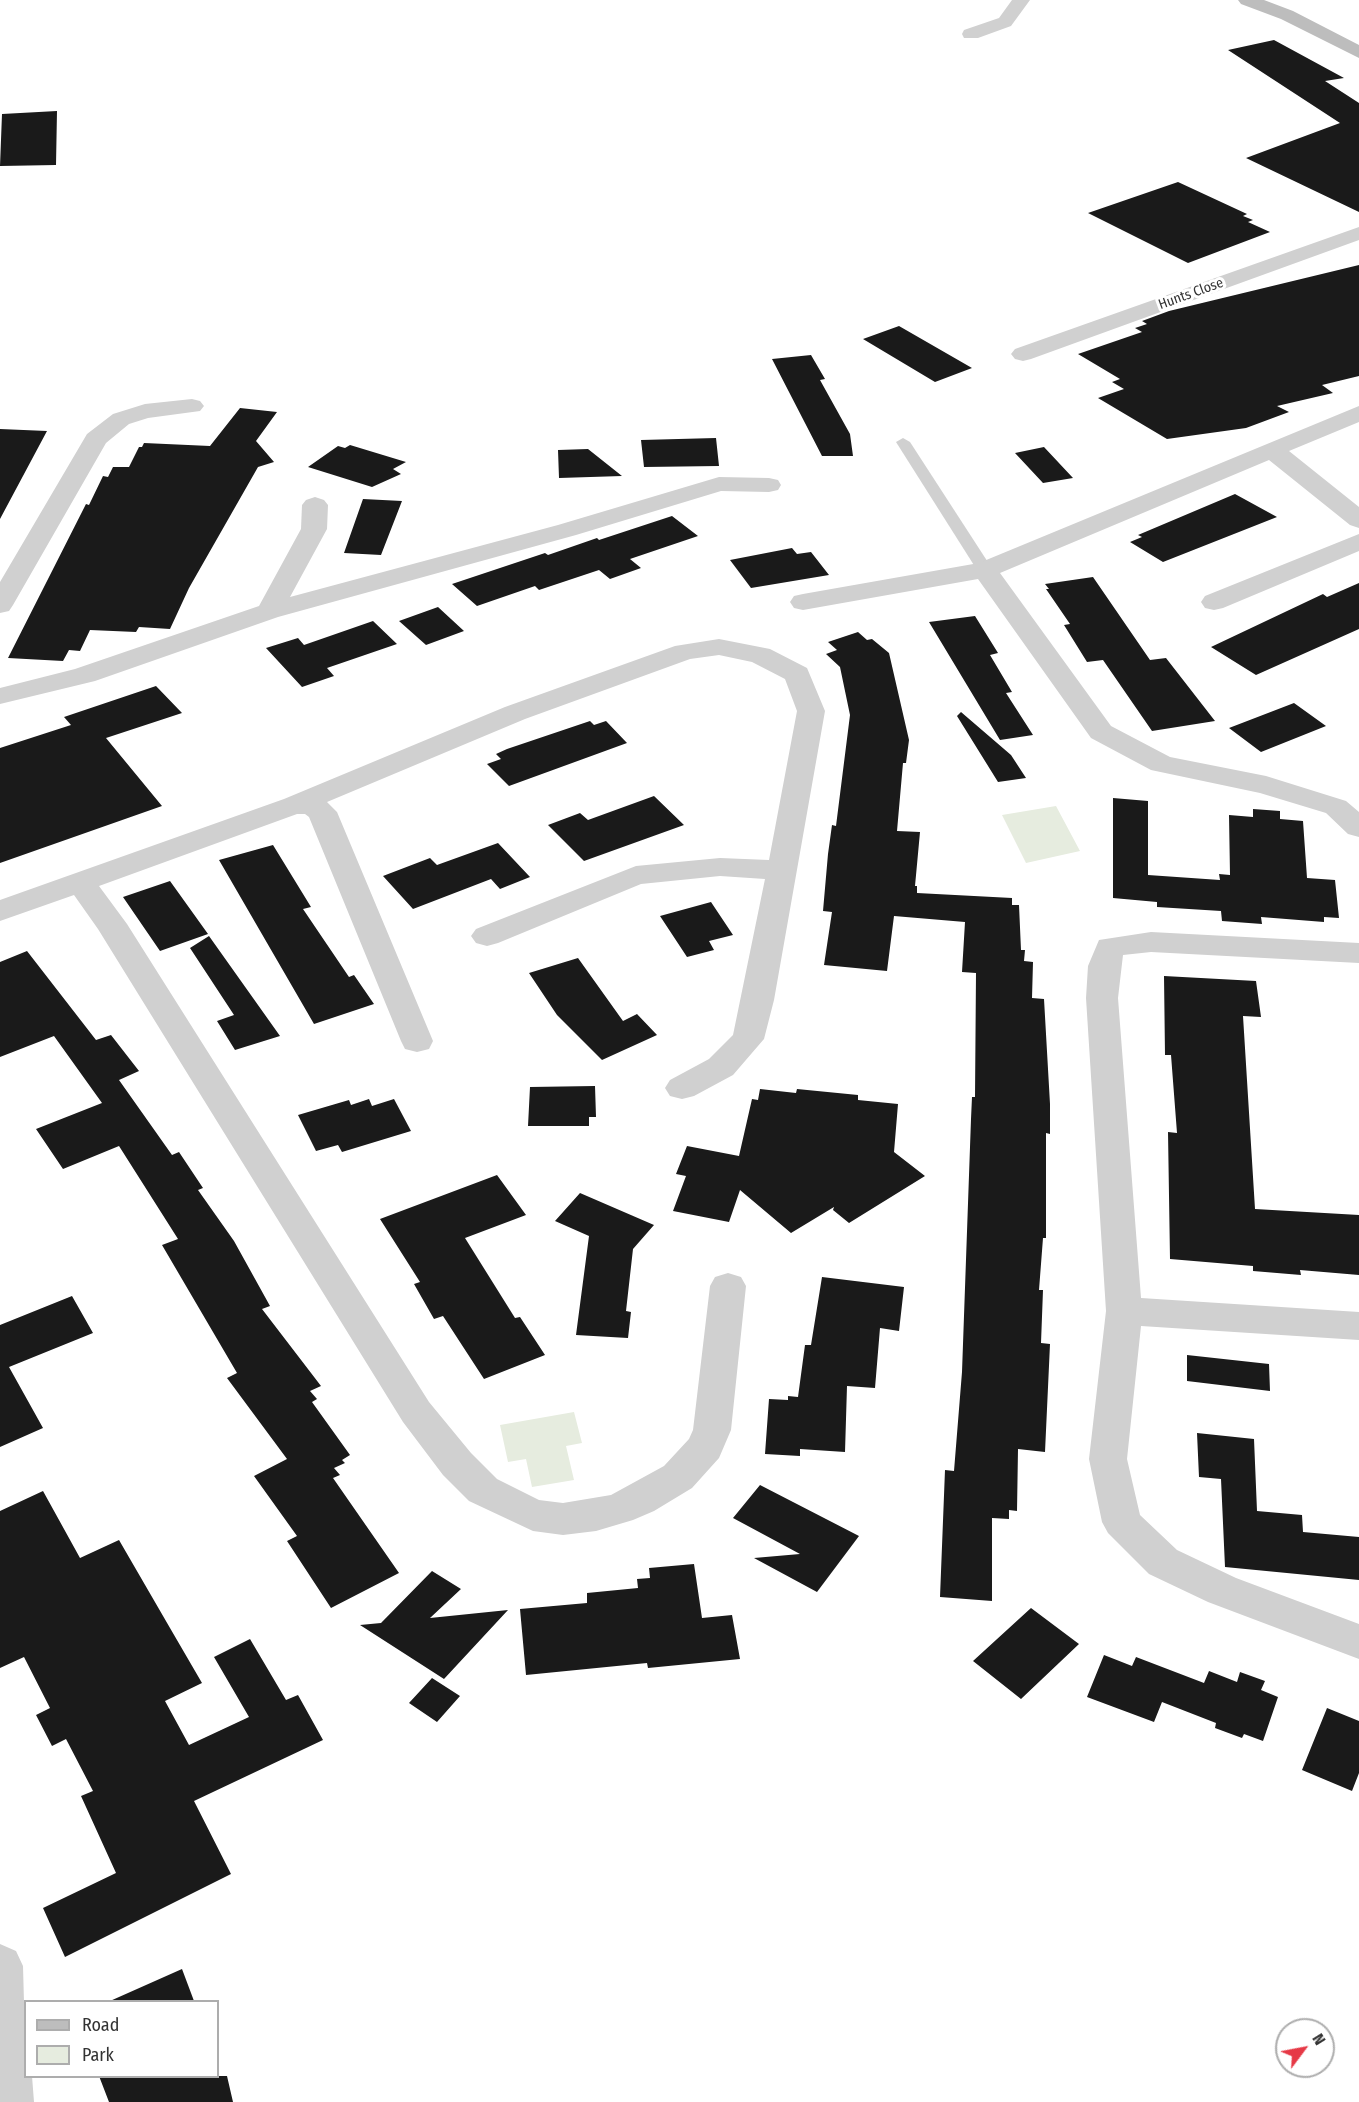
<!DOCTYPE html>
<html>
<head>
<meta charset="utf-8">
<style>
	body { margin:0 }
	#map { position:relative; width:1359px; height:2102px; overflow:hidden; background:#fff; font-family:"Fira Sans Condensed",sans-serif }
	canvas { display:block }
	.legend { position:absolute; left:24px; top:2000px; width:195px; height:78px; box-sizing:border-box; background:#fff; border:2px solid #adadad; margin:0; padding:8px 10px; list-style:none; font-size:18px; color:#333 }
	.legend li { display:flex; align-items:center; gap:12px; height:30px }
	.legend b { width:30px; border:2px solid #adadad }
	.north { position:absolute; left:1275px; top:2018px; width:60px; height:60px; box-sizing:border-box; background:#fff; border:2px solid #adadad; border-radius:50%; rotate:58deg; font-size:16px; font-weight:700; line-height:24px; text-align:center; color:#333 }
	.north::after { content:''; display:block; margin:auto; width:21px; height:27px; background:#e63946; clip-path:polygon(50% 0,100% 100%,50% 72%,0 100%) }
</style>
</head>
<body>
<div id="map">
<canvas width="1359" height="2102"></canvas>
<ul class="legend">
<li><b style="height:8px;background:#bdbdbd"></b>Road</li>
<li><b style="height:16px;background:#e6ecdf"></b>Park</li>
</ul>
<div class="north">N</div>
</div>
<script>
const ctx = document.querySelector('canvas').getContext('2d');
ctx.lineJoin = 'round';
function paint(path, color) {
  ctx.fillStyle = color;
  ctx.fill(path, 'evenodd');
}
function poly(rows) {
  const path = new Path2D();
  for (const r of rows) {
    path.moveTo(r[0], r[1]);
    for (let i = 2; i < r.length; i += 2) path.lineTo(r[i], r[i + 1]);
  }
  return path;
}
function label(font, color, halo, rows, align = 'center') {
  ctx.font = font + ' "Fira Sans Condensed",sans-serif';
  ctx.lineWidth = 6;
  ctx.setLineDash([]);
  ctx.textBaseline = 'middle';
  ctx.strokeStyle = halo;
  ctx.fillStyle = color;
  for (const [text, x, y, turn = 0] of rows) {
    ctx.save();
    ctx.translate(x, y);
    ctx.rotate((+turn || 0) * Math.PI / 180);
    ctx.textAlign = isNaN(turn) ? turn : align;
    if (halo) ctx.strokeText(text, 0, 0);
    ctx.fillText(text, 0, 0);
    ctx.restore();
  }
}
paint(poly([
	[1056,806,1080,851,1026,863,1002,815],
	[574,1412,582,1443,566,1446,574,1480,532,1487,526,1459,508,1462,500,1425]
]), '#e6ecdf');
paint(poly([
	[1274,40,1344,78,1325,81,1359,103,1359,212,1246,158,1340,123,1228,50],
	[57,111,56,165,0,166,2,114],
	[1178,182,1247,214,1243,216,1253,220,1248,222,1270,232,1188,263,1088,213],
	[1359,265,1359,376,1322,385,1333,393,1277,406,1289,412,1246,428,1167,439,1098,398,1124,389,1112,382,1120,379,1078,354,1142,332,1135,328,1147,324,1142,321,1169,311],
	[899,326,972,368,935,382,863,339],
	[811,355,825,379,820,380,850,434,853,456,822,456,772,359],
	[240,408,277,412,256,441,274,462,258,467,189,588,170,629,139,627,136,632,90,630,80,651,69,650,63,661,8,658,86,504,89,505,103,476,108,477,113,467,129,467,139,447,142,447,144,443,210,446],
	[0,429,47,431,0,519],
	[716,438,719,466,644,467,641,440],
	[350,445,406,462,393,469,401,474,372,487,308,467,338,446,345,448],
	[1044,447,1073,478,1043,483,1015,453],
	[588,449,622,476,559,478,558,450],
	[1235,494,1277,517,1163,562,1130,542,1142,537,1138,535],
	[363,499,402,501,381,555,344,553],
	[672,516,698,536,630,559,641,568,610,579,599,570,539,590,535,586,477,606,452,584,545,553,548,555,597,538,599,540],
	[792,548,797,554,811,552,829,575,751,588,730,560],
	[1093,577,1150,660,1166,658,1215,721,1152,731,1103,660,1087,662,1064,625,1070,624,1046,589,1049,589,1045,584],
	[1359,583,1359,629,1256,675,1211,647,1323,594,1327,597],
	[438,607,464,631,426,645,399,621],
	[975,616,998,653,990,655,1012,692,1006,693,1033,735,1000,740,929,622],
	[373,621,397,644,327,668,334,676,302,687,266,648,298,638,304,645],
	[858,632,867,640,872,639,889,653,909,740,906,763,903,763,897,831,920,832,915,886,917,886,917,893,1012,898,1012,905,1019,905,1021,950,1025,950,1024,961,1033,962,1032,998,1044,999,1050,1104,1050,1134,1046,1133,1046,1238,1043,1238,1039,1290,1043,1290,1041,1343,1050,1344,1045,1452,1018,1449,1017,1511,1009,1510,1009,1519,992,1518,992,1601,940,1597,945,1470,954,1471,962,1372,971,1119,972,1097,975,1097,976,973,962,972,965,922,894,916,887,971,824,965,832,912,823,911,828,854,832,825,836,826,850,715,840,667,826,654,837,650,828,642],
	[156,686,182,713,106,738,162,806,0,863,0,748,71,725,64,717],
	[1294,703,1326,726,1261,752,1229,728],
	[961,712,1011,755,1026,778,998,782,957,716],
	[590,721,594,725,606,721,627,743,509,786,487,764,501,759,496,754,507,749],
	[654,796,684,825,584,861,548,825,580,813,588,820],
	[1113,798,1148,801,1148,875,1220,880,1219,874,1230,875,1229,815,1253,817,1253,809,1280,811,1280,819,1303,821,1307,878,1335,880,1339,918,1324,917,1324,922,1261,917,1262,924,1222,921,1221,911,1157,907,1157,902,1113,898],
	[498,843,530,877,500,889,491,879,413,909,383,876,430,858,437,865],
	[273,845,311,907,303,909,349,977,354,975,374,1004,314,1024,219,860],
	[170,881,208,934,160,951,123,897],
	[711,902,733,935,709,941,714,950,687,957,660,916],
	[209,936,280,1036,235,1050,217,1021,234,1015,190,948],
	[27,951,96,1040,111,1035,139,1071,119,1080,172,1155,179,1152,203,1188,198,1190,234,1241,270,1306,262,1309,321,1386,310,1391,317,1399,312,1402,350,1455,342,1460,345,1463,334,1468,340,1475,333,1478,399,1573,331,1608,287,1541,297,1536,254,1476,287,1459,227,1378,237,1373,162,1245,178,1239,119,1146,63,1169,36,1129,102,1103,54,1036,0,1057,0,962],
	[578,958,623,1021,637,1014,657,1035,602,1060,557,1015,529,973],
	[1164,976,1256,981,1261,1017,1243,1016,1255,1209,1359,1215,1359,1275,1300,1270,1301,1275,1253,1271,1253,1266,1170,1259,1168,1132,1177,1133,1171,1055,1165,1055],
	[595,1086,596,1117,589,1117,589,1126,528,1126,530,1087],
	[760,1089,796,1093,797,1089,858,1095,858,1100,898,1104,894,1152,925,1176,849,1223,833,1210,834,1207,791,1233,740,1190,729,1222,673,1211,686,1176,676,1174,687,1146,739,1156,752,1099,758,1100],
	[369,1099,372,1106,394,1099,411,1131,342,1152,338,1145,316,1151,298,1115,349,1100,351,1105],
	[497,1175,526,1215,465,1238,515,1318,520,1317,545,1355,484,1379,443,1316,434,1319,414,1284,420,1282,380,1219],
	[580,1193,654,1225,633,1249,626,1311,631,1312,628,1338,576,1335,589,1236,555,1221],
	[822,1277,904,1287,899,1331,880,1328,875,1388,847,1386,845,1452,800,1449,800,1456,765,1454,769,1399,788,1400,788,1396,798,1397,805,1345,811,1345],
	[72,1296,93,1333,9,1367,43,1428,0,1447,0,1325],
	[1187,1355,1269,1364,1270,1391,1187,1381],
	[1197,1433,1254,1439,1257,1511,1302,1515,1303,1532,1359,1537,1359,1580,1225,1567,1221,1479,1199,1477],
	[760,1485,859,1536,817,1592,754,1558,800,1554,733,1518],
	[43,1491,80,1558,119,1540,170,1628,202,1683,165,1701,189,1745,249,1717,214,1657,250,1639,286,1700,298,1695,323,1740,194,1801,231,1874,65,1957,43,1908,116,1873,81,1796,93,1791,66,1739,52,1746,36,1715,50,1708,24,1657,0,1668,0,1511],
	[694,1564,702,1618,732,1615,740,1659,648,1668,647,1663,526,1675,520,1609,587,1603,587,1593,638,1588,637,1579,650,1578,649,1568],
	[432,1571,461,1589,430,1618,508,1610,444,1679,360,1625,381,1623],
	[1031,1608,1079,1644,1021,1699,973,1661],
	[1104,1655,1132,1666,1136,1657,1204,1683,1209,1671,1237,1682,1240,1672,1265,1681,1261,1690,1278,1697,1263,1741,1244,1734,1242,1738,1215,1728,1216,1723,1162,1702,1154,1722,1087,1697],
	[432,1678,460,1696,437,1722,409,1703],
	[1327,1708,1359,1721,1359,1773,1352,1791,1302,1770],
	[182,1969,194,2001,110,2001],
	[99,2076,227,2076,233,2102,109,2102]
]), '#1a1a1a');
paint(poly([
	[903,438,910,442,993,570,990,573,980,573,977,570,896,442,903,438]
]), '#d0d0d0');
paint(poly([
	[1012,0,1030,0,1011,26,978,38,964,38,962,34,964,30,999,18,1012,0],
	[1359,227,1359,240,1031,359,1023,361,1015,359,1011,354,1015,349,1359,227],
	[192,399,200,401,204,406,200,411,148,418,129,424,106,443,13,605,9,611,0,613,0,582,87,434,113,414,145,404,192,399],
	[1359,406,1359,422,1289,451,1359,507,1359,528,1350,525,1269,460,1000,573,1111,726,1170,757,1266,776,1346,801,1359,812,1359,837,1348,834,1326,813,1260,793,1151,770,1091,738,978,579,803,610,794,608,790,602,794,596,803,594,979,563,1359,406],
	[719,477,769,478,778,480,781,485,778,490,769,492,721,491,576,535,278,617,95,681,0,704,0,688,75,669,259,606,301,529,302,505,306,500,315,497,324,500,328,505,327,529,290,597,558,525,719,477],
	[1359,534,1359,551,1223,608,1214,610,1205,608,1201,602,1205,596,1359,534],
	[719,639,770,649,807,668,825,711,774,1000,764,1039,733,1075,694,1096,682,1099,670,1096,665,1088,670,1080,709,1059,733,1035,765,879,720,876,641,884,498,943,487,946,476,943,471,936,476,929,636,866,720,858,769,860,797,711,785,679,752,662,719,655,690,659,525,719,327,802,337,812,433,1041,429,1049,417,1052,405,1049,401,1041,309,817,305,814,297,814,99,886,127,924,429,1402,471,1453,497,1479,539,1500,563,1503,611,1495,664,1466,689,1439,693,1430,710,1286,715,1277,728,1273,741,1277,746,1286,731,1430,719,1458,692,1488,654,1511,633,1520,596,1531,563,1535,533,1531,469,1501,443,1475,403,1422,98,929,74,895,0,921,0,900,284,799,505,707,675,646,719,639],
	[1151,932,1359,943,1359,963,1151,952,1123,955,1118,998,1141,1298,1359,1312,1359,1340,1141,1326,1127,1459,1140,1515,1177,1550,1236,1578,1359,1624,1359,1659,1208,1602,1149,1574,1108,1533,1102,1522,1089,1459,1106,1311,1086,998,1088,966,1099,940,1151,932],
	[0,1944,16,1951,23,1966,26,2076,32,2076,34,2102,0,2102,0,1944]
]), '#d0d0d0');
paint(poly([
	[1238,0,1264,0,1293,11,1359,45,1359,58,1281,19,1241,4,1238,0]
]), '#bdbdbd');
label('14px', '#333', '#fff', [
	["Hunts Close",1191,294,-20]
]);
</script>
</body>
</html>
